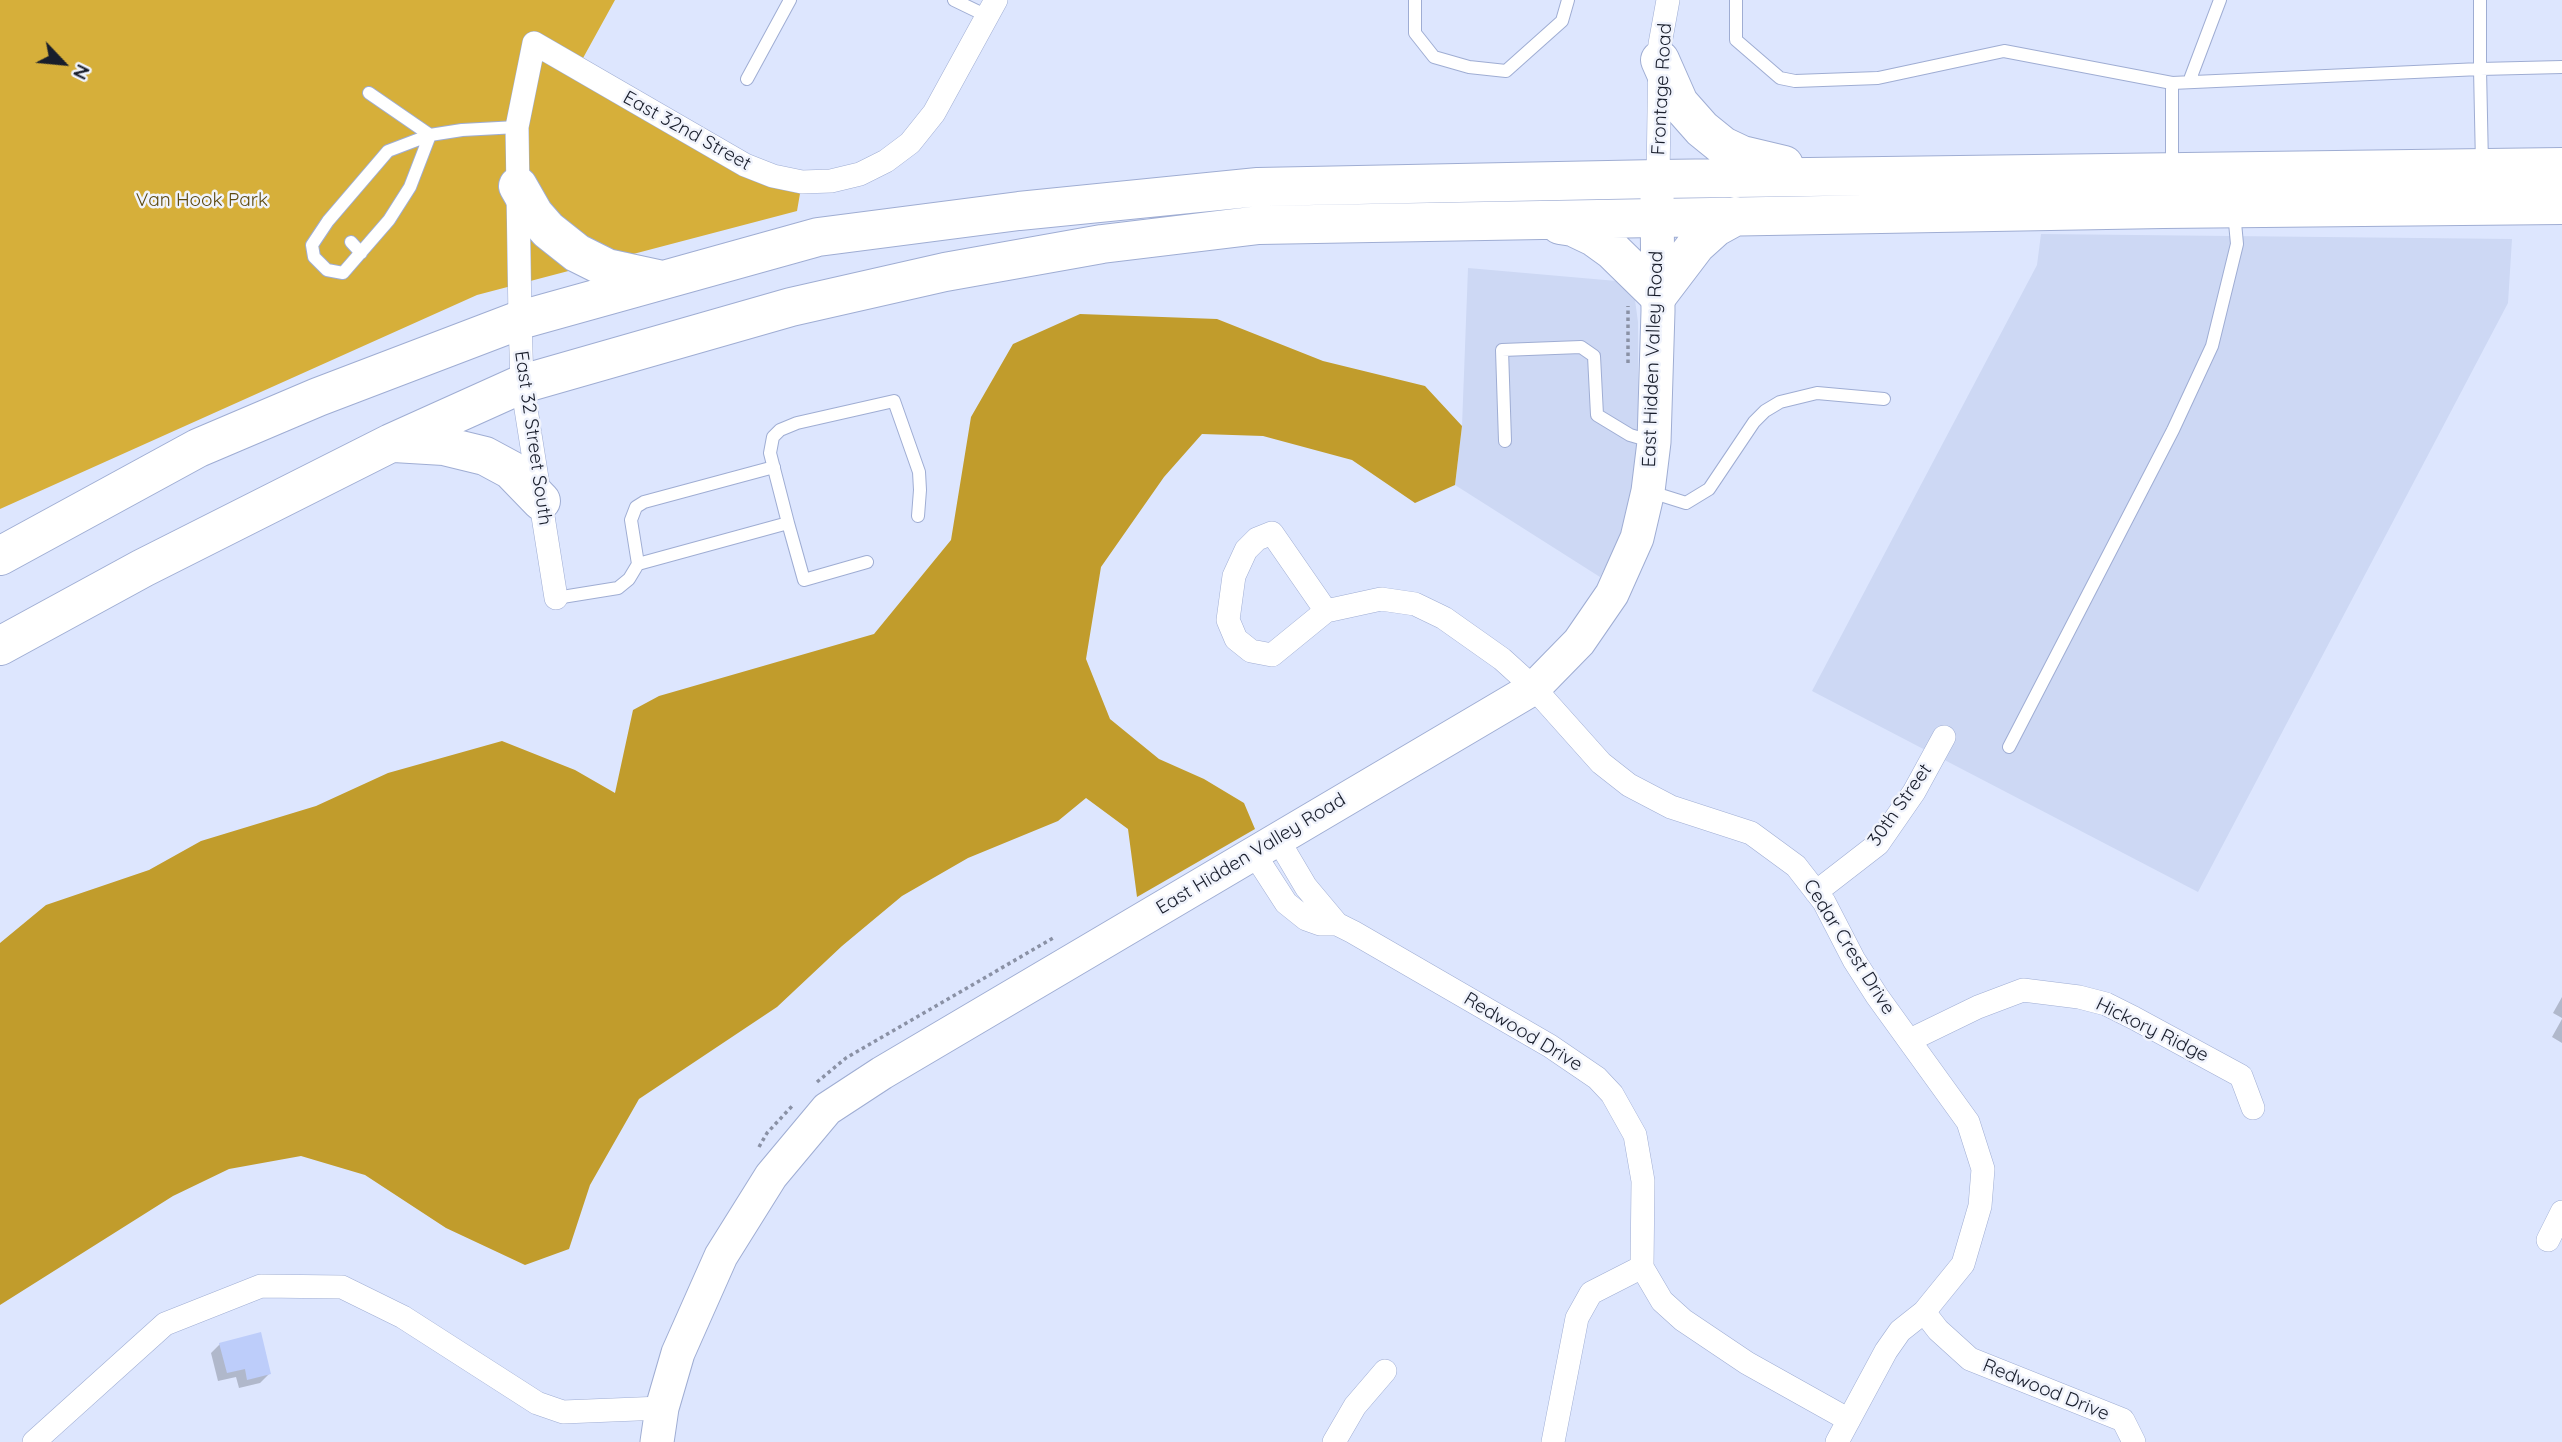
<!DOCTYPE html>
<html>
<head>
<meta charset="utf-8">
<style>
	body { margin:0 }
	#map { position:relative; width:2562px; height:1442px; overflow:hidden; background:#dde6fe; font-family:Quicksand,sans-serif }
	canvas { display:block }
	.north { position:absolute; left:28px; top:28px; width:70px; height:70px; -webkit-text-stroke:5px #f0f3fc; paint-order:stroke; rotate:116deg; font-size:19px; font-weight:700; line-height:28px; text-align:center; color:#181d2b }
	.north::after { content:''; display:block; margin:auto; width:24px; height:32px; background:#181d2b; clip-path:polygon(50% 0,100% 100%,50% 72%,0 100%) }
</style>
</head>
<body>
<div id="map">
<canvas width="2562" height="1442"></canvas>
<div class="north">N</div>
</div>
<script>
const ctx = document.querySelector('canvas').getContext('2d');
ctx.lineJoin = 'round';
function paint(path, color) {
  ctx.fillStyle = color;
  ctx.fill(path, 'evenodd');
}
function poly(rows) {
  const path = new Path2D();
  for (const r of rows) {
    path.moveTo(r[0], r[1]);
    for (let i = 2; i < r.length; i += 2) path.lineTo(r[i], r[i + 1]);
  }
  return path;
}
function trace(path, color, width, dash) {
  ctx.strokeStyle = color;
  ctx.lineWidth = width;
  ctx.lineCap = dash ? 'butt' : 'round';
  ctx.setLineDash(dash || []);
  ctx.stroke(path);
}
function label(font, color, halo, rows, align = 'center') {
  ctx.font = font + ' Quicksand,sans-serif';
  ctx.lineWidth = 5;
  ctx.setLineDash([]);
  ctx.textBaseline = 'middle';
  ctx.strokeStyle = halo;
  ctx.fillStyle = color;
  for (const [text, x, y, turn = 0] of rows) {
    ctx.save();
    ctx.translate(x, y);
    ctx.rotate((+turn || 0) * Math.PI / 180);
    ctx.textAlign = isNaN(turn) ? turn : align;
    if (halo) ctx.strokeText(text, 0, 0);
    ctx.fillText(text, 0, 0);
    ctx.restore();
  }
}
paint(poly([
	[2041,234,2512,239,2508,303,2198,892,1812,691,2037,265],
	[1468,268,1628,282,1635,300,1638,322,1638,460,1629,514,1618,542,1600,577,1455,485,1462,426]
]), '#cdd8f4');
paint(poly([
	[0,0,615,0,577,69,802,182,797,211,477,295,0,509]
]), '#d6af3a');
paint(poly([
	[1080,314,1217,319,1323,361,1425,386,1462,426,1455,485,1415,503,1352,460,1263,436,1202,434,1164,477,1101,567,1086,659,1110,719,1159,759,1204,779,1244,803,1255,829,1137,897,1128,829,1086,798,1058,821,968,858,902,896,842,946,777,1007,639,1099,590,1185,569,1249,525,1265,446,1228,365,1175,301,1156,229,1169,173,1196,0,1305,0,943,46,905,149,870,201,841,316,806,388,773,502,741,575,770,615,793,633,710,659,696,874,634,951,540,971,417,1013,344]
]), '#c19c2c');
paint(poly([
	[2562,997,2562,1018,2553,1013],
	[2562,1019,2562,1043,2552,1037],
	[220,1344,269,1374,260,1383,239,1388,236,1377,218,1381,211,1353]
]), '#0003');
paint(poly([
	[261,1332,271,1374,247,1380,245,1369,227,1373,219,1343]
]), '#bdcdfa');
const lane = poly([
	[954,0,987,16],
	[1415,0,1415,33,1434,57,1469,67,1506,71,1562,21,1568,0],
	[1736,0,1736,40,1780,78,1795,81,1878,78,2004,51,2172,83],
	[2480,0,2480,69,2562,67],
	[747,79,790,0],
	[2189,82,2220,0],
	[369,93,430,135,410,187,389,220,343,273,327,270,314,257,312,245,328,221,388,151,430,135,462,130,517,127],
	[2172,168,2172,83,2480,69,2482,164],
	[351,242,361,253],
	[1505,441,1502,350,1581,347,1594,356,1597,415,1630,435,1654,442],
	[1651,492,1686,503,1709,489,1754,422,1765,411,1780,402,1817,393,1884,399],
	[788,523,804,580,867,562],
	[638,564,631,520,636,507,644,502,774,467],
	[556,598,618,588,629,579,638,564,788,523,770,453,773,437,780,430,797,423,894,401,919,472,920,490,918,516],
	[2009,747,2173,430,2212,346,2237,244,2234,212]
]);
const street = poly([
	[1658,179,1660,44,1668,0],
	[556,598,522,384,520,320,517,127,534,43,745,165,773,176,802,182,831,181,860,174,886,161,910,143,934,113,996,0],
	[1326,611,1272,533,1257,539,1246,550,1234,576,1228,620,1236,639,1251,651,1272,655,1326,611,1381,599,1415,604,1444,618,1502,659,1534,688,1601,763,1629,785,1671,807,1751,833,1796,866,1824,902,1854,960,1877,996,1968,1122,1983,1169,1980,1206,1963,1264,1924,1312,1900,1331,1886,1351,1837,1442],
	[1277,838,1306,887,1337,924],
	[1253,852,1286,903,1306,919,1320,924,1337,924,1353,932,1550,1046,1597,1078,1612,1094,1635,1135,1643,1181,1642,1267,1662,1301,1683,1320,1747,1363,1849,1420],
	[1816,892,1878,844,1914,792,1944,737],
	[1910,1040,1978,1007,2023,990,2079,997,2106,1004,2134,1018,2241,1076,2253,1108],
	[2548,1240,2562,1212],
	[1924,1312,1938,1330,1970,1359,2123,1420,2134,1442],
	[34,1442,165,1324,261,1286,342,1287,403,1317,537,1403,563,1412,662,1408],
	[1334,1442,1355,1406,1385,1371],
	[1553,1442,1577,1318,1591,1293,1642,1267]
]);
const secondary = poly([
	[657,1442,662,1408,678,1353,721,1256,771,1176,827,1109,882,1073,1534,688,1579,642,1612,594,1637,538,1648,491,1654,442,1658,311,1657,192]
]);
const highway = poly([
	[1660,60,1679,103,1702,129,1723,146,1742,155,1784,165],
	[518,186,534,214,548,230,577,253,607,268,658,279],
	[1560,225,1573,227,1594,237,1612,250,1658,295,1696,245,1716,227,1736,216],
	[394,443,444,446,485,456,511,470,541,501],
	[0,556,198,448,318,397,520,320,818,237,1019,211,1258,187,1658,179,2562,167],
	[0,646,143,568,391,443,522,384,791,307,945,272,1102,244,1259,225,2163,209,2562,205]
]);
trace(lane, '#9fadd3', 14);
trace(street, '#9fadd3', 24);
trace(secondary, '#9fadd3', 35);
trace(highway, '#9fadd3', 40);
trace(poly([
	[1628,363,1628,306],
	[817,1082,846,1058,1055,937],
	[759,1147,767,1133,794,1104]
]), '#8a91a5', 3.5, [3.5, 3.5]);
trace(lane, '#fff', 12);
trace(street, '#fff', 23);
trace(secondary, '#fff', 33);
trace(highway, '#fff', 38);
label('19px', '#181d2b', '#f0f3fc', [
	["Frontage Road",1662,89,-87],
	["East 32nd Street",687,131,29],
	["East Hidden Valley Road",1653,359,-88],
	["East 32 Street South",533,438,82],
	["30th Street",1900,805,-55],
	["East Hidden Valley Road",1251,854,-31],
	["Cedar Crest Drive",1849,947,58],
	["Hickory Ridge",2152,1030,26],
	["Redwood Drive",1523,1032,31],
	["Redwood Drive",2046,1390,22]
]);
label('19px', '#5d4a10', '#f0f3fc', [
	["Van Hook Park",202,200]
]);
</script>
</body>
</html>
